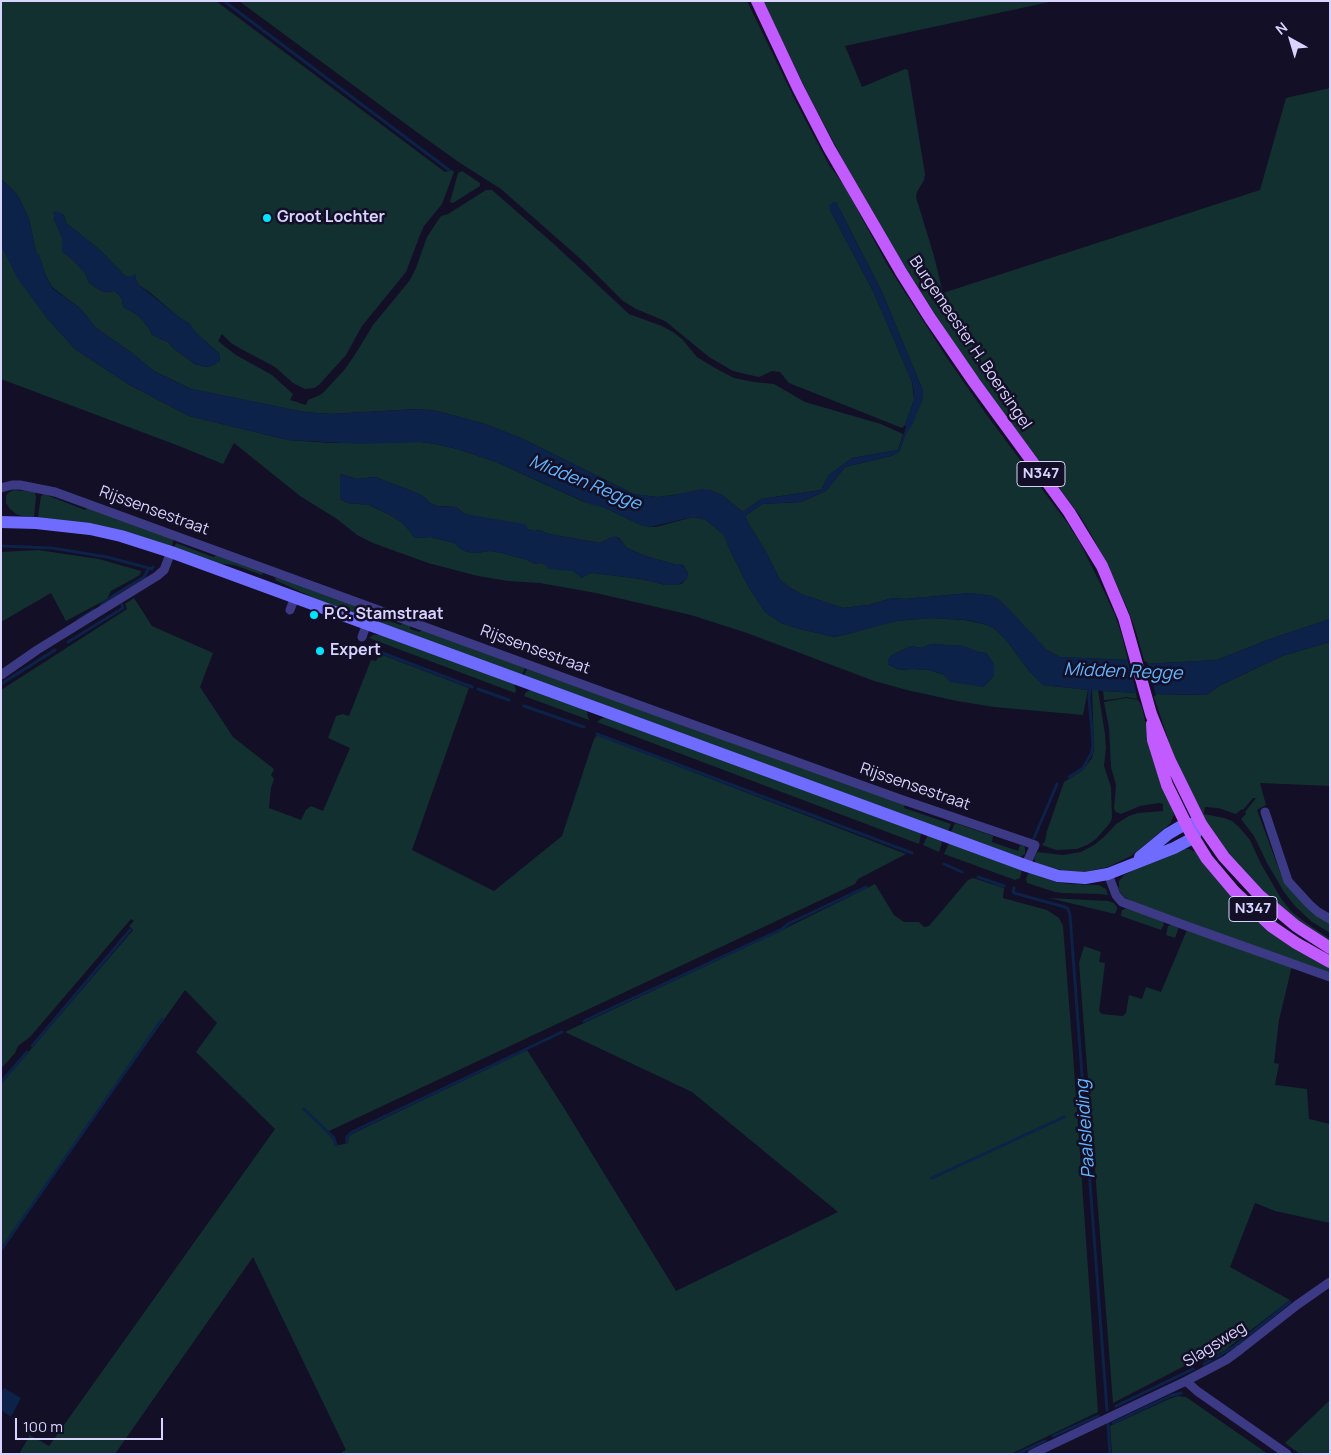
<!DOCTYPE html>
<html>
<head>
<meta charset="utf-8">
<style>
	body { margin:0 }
	#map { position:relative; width:1331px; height:1455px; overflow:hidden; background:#130f26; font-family:Manrope,sans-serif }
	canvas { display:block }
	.frame { position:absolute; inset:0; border:2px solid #d9d4ff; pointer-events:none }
	.north { position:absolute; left:1266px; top:15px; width:50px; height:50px; -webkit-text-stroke:4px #130f26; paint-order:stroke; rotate:321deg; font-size:14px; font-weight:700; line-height:20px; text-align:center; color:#d9d4ff }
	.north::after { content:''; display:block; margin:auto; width:18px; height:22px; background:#d9d4ff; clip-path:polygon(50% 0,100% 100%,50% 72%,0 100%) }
	.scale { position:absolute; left:15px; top:1418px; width:148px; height:22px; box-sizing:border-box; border:2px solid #d9d4ff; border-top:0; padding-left:6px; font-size:15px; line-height:18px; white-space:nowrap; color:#d9d4ff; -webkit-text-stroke:4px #130f26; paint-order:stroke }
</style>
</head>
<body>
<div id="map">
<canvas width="1331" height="1455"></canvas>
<div class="frame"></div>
<div class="north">N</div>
<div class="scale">100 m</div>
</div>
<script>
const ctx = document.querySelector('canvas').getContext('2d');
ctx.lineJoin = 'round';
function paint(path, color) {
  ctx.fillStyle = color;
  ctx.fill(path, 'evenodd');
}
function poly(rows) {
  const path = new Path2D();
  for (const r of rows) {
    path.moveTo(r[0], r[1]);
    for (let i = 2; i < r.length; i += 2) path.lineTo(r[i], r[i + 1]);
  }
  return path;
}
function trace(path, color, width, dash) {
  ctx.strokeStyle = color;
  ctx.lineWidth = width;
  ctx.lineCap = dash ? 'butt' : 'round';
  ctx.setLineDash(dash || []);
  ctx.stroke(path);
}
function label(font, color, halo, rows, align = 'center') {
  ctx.font = font + ' Manrope,sans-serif';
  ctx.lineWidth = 5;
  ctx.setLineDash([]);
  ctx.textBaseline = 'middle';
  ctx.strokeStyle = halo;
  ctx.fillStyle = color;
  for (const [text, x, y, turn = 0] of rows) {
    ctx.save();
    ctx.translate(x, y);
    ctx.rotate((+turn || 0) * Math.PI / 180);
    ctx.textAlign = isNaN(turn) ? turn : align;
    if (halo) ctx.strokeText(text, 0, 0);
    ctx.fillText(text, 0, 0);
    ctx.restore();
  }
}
paint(poly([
	[1,1,216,1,445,172,452,170,454,172,442,204,424,226,420,235,406,272,362,326,346,355,319,385,314,388,305,389,293,383,275,367,241,349,231,343,222,334,218,341,236,355,272,375,293,394,290,400,306,405,308,400,318,396,323,393,345,369,356,353,373,325,410,280,416,268,427,237,441,216,448,214,486,190,492,190,555,245,629,314,662,326,673,332,682,339,697,357,715,368,734,378,754,382,774,384,805,402,881,424,903,434,898,450,852,458,829,475,821,490,761,499,743,512,722,495,710,490,657,497,634,494,521,438,485,424,437,411,418,409,331,414,304,412,191,389,154,371,132,353,95,327,81,309,52,287,45,274,39,255,36,252,29,219,19,198,15,192,1,179],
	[53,213,64,215,66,223,100,250,125,276,133,276,135,274,136,280,139,285,148,291,180,318,190,324,196,333,219,353,220,361,211,366,206,367,195,364,173,348,168,342,152,335,149,328,138,315,123,307,122,299,118,294,114,291,103,292,89,283,85,273,74,261,62,251,62,237,54,219,55,215],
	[239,1,747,1,796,102,829,165,845,187,888,266,947,358,989,418,1068,524,1080,543,1100,583,1115,615,1122,636,1128,660,1060,657,1054,654,1047,650,1032,635,999,600,992,596,970,593,905,599,892,598,869,605,843,608,801,594,789,587,780,580,766,552,750,526,745,516,762,504,801,502,826,491,845,467,891,456,899,452,905,436,922,401,923,391,882,292,836,202,830,210,874,293,912,382,914,400,905,425,902,428,789,383,780,372,772,371,759,377,754,376,733,371,709,357,665,321,636,309,623,301,584,262,501,189,460,163,418,133],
	[763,1,1054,1,845,46,862,87,905,69,908,70,925,174,924,180,917,192,916,197,934,256,943,293,1260,190,1286,98,1330,88,1330,619,1270,639,1217,660,1145,664,1136,632,1128,610,1113,577,1092,536,1080,516,1000,409,958,350,900,259,842,158,809,96],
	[462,171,480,183,480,186,453,203,450,202,458,173],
	[1,245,18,278,46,317,75,349,128,384,189,416,288,440,331,443,420,442,436,444,457,449,496,462,582,501,603,507,641,525,650,527,656,527,693,517,706,520,724,535,729,548,748,586,765,612,781,623,800,629,834,637,848,634,890,622,906,620,931,618,965,620,987,625,995,629,1007,641,1030,672,1043,685,1088,690,1083,715,994,707,957,701,907,690,874,681,747,633,691,615,596,593,540,583,508,581,478,576,428,563,373,543,357,535,337,519,300,496,234,443,223,464,179,446,1,379],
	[340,474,357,479,375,477,417,493,424,497,430,503,437,506,456,507,465,514,534,531,539,530,549,534,600,543,610,538,618,537,627,548,645,556,674,564,680,564,684,566,688,574,683,583,678,585,666,585,641,579,593,573,588,574,582,578,573,571,540,563,535,564,527,560,502,553,490,551,476,553,468,552,461,549,454,543,431,537,419,538,414,537,408,529,401,522,392,516,369,505,347,503,340,499],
	[931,644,963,646,978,652,986,653,994,664,994,676,983,687,929,670,912,669,899,670,888,664,888,660,891,656,900,651,912,646,922,648],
	[13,490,35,492,36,497,34,517,22,516,16,514,10,509,6,503,6,496,8,493],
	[44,494,85,510,88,507,173,538,173,542,172,547,38,517,41,496],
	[176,543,213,557,219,555,370,611,367,618,313,598,312,597,275,580,276,577,263,573,262,575,234,565,216,563,174,548],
	[38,550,99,559,141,571,140,575,111,591,107,599,66,621,51,593,1,622,1,552],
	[134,598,152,626,213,653,200,687,233,737,274,769,271,775,274,779,271,788,269,808,301,820,306,810,311,806,323,811,350,748,328,738,336,716,343,714,349,716,371,660,376,661,380,654,469,688,412,850,494,891,562,836,594,739,597,735,906,854,858,879,855,884,327,1132,334,1141,335,1146,348,1143,349,1137,352,1134,527,1050,564,1108,676,1291,838,1212,692,1092,565,1032,780,931,875,884,894,915,904,922,919,922,924,927,929,926,968,880,973,878,1004,888,1003,898,1047,910,1059,918,1063,926,1073,1054,1098,1412,1011,1454,339,1454,346,1450,253,1257,115,1454,19,1454,30,1435,49,1446,275,1129,196,1052,217,1023,185,990,1,1249,1,1084,133,930,129,926,134,921,131,919,30,1037,18,1046,15,1053,1,1069,1,690,127,609,125,604],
	[372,615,401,625,403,623,410,625,410,629,419,632,422,630,525,668,522,675,370,619],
	[373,635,382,635,513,682,516,689,515,693,369,638],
	[1330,642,1330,786,1260,783,1266,805,1257,810,1280,872,1285,882,1330,922,1330,933,1311,921,1295,906,1284,892,1267,863,1254,836,1241,819,1246,814,1245,812,1256,798,1253,798,1243,810,1242,809,1236,814,1218,808,1205,807,1204,814,1224,818,1232,821,1239,827,1250,840,1261,864,1282,900,1292,912,1306,923,1330,939,1330,945,1320,939,1244,876,1202,817,1177,766,1153,694,1206,695,1219,686,1282,656],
	[527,669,905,804,904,808,951,824,948,831,524,675],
	[531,690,586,709,589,720,524,696,526,692],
	[1092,690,1098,690,1105,734,1106,748,1104,766,1111,787,1112,818,1110,823,1096,839,1087,845,1077,849,1056,850,1042,845,1045,841,1047,831,1064,782,1083,770,1092,758,1094,749],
	[1103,691,1136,693,1137,699,1126,697,1116,699,1104,700],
	[1126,698,1138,700,1142,707,1150,743,1170,800,1174,815,1170,824,1131,856,1108,867,1083,872,1061,870,1036,863,1034,859,1037,852,1063,855,1081,852,1094,845,1105,836,1116,824,1129,816,1138,813,1163,811,1163,804,1159,803,1140,806,1121,814,1116,812,1114,809,1116,785,1111,767,1109,728,1104,702],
	[608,717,920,832,921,834,919,844,597,722,602,718],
	[955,823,993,836,992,842,1018,851,1020,845,1024,846,1025,848,1025,854,1020,857,951,832],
	[928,835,941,840,942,843,939,852,923,845],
	[949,843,1022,870,1020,878,1015,880,944,854],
	[1181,849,1189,849,1198,853,1216,877,1330,966,1330,972,1185,922,1135,903,1124,897,1121,893,1119,890,1119,881,1124,875,1172,851],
	[1029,872,1056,882,1070,884,1099,885,1106,889,1108,895,1099,894,1062,893,1055,892,1027,883,1026,879],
	[1049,898,1108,901,1114,903,1117,907,1117,909,1115,914],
	[1127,908,1162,921,1164,924,1161,930,1121,916,1122,910],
	[1171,925,1179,927,1175,938,1166,935,1168,926],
	[1187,930,1292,966,1279,1020,1274,1063,1279,1064,1275,1085,1307,1089,1309,1119,1330,1124,1330,1223,1275,1211,1255,1203,1230,1267,1290,1300,1225,1350,1204,1361,1199,1353,1194,1356,1196,1360,1113,1403,1079,963,1084,946,1101,952,1099,962,1105,963,1099,1011,1102,1014,1123,1016,1126,1013,1129,995,1142,999,1146,987,1161,992],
	[1178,1396,1186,1397,1268,1454,1112,1454,1110,1426,1169,1399],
	[1330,1400,1330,1454,1300,1454,1285,1443]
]), '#12302f');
paint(poly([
	[1,179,15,192,19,198,29,219,36,252,39,255,45,274,52,288,81,309,95,327,132,353,154,371,188,388,304,412,331,414,418,409,437,411,485,424,521,438,634,494,657,497,675,495,701,489,710,490,722,495,743,512,761,499,821,490,829,475,852,458,898,450,906,427,905,425,914,400,914,393,912,382,874,293,830,210,829,205,834,202,836,202,882,292,923,391,922,401,911,428,909,429,905,436,899,452,891,456,845,467,826,491,801,502,762,504,745,516,750,526,766,552,780,580,789,587,801,594,843,608,869,605,892,598,905,599,970,593,992,596,999,600,1008,608,1047,650,1060,657,1128,660,1145,664,1217,660,1270,639,1330,619,1330,642,1282,656,1219,686,1206,695,1153,694,1089,690,1043,685,1030,672,1011,646,995,629,987,625,968,620,931,618,897,621,848,634,834,637,800,629,781,623,765,612,748,586,729,548,724,535,706,520,693,517,650,527,641,525,603,507,592,505,496,462,457,449,436,444,420,442,360,444,288,440,189,416,128,384,75,349,46,317,16,276,1,245],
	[56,211,63,214,66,223,100,250,125,276,133,276,135,273,136,280,139,285,180,318,190,324,196,333,219,353,220,361,214,365,206,367,195,364,173,348,168,342,152,335,149,328,138,315,123,307,122,299,118,294,114,291,103,292,89,283,85,273,74,261,62,251,62,237,54,219,55,215,52,213],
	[340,474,357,479,375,477,417,493,424,497,430,503,437,506,456,507,465,514,525,524,529,530,534,531,539,530,549,534,600,543,612,537,616,536,627,548,645,556,674,564,680,564,684,567,688,575,687,579,678,585,666,585,641,579,593,573,588,574,582,578,573,571,548,569,546,565,540,563,535,564,527,560,502,553,490,551,476,553,468,552,461,549,454,543,431,537,419,538,414,537,408,529,401,522,392,516,369,505,347,503,340,499],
	[931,644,964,646,978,652,986,653,994,664,994,676,983,687,950,682,943,674,929,670,912,669,899,670,888,664,888,660,891,656,900,651,912,646,922,648],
	[4,1388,21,1398,11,1417,1,1410,1,1393]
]), '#0c2248');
paint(poly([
	[1127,657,1147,662,1156,696,1137,695]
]), '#130f26');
trace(poly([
	[224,1,449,170],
	[1,546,52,548,107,557,152,569,153,567],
	[116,596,116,594,144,577,149,568],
	[101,605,116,594],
	[78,620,94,610],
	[68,642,123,608,122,605],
	[364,646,472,687],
	[1,684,55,650],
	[478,689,509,700],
	[524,706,584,727],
	[597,734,912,853],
	[1069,777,1083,768,1091,754,1093,746,1092,731,1089,698,1090,688],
	[1034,838,1057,784],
	[944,864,962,872],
	[978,877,1004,886],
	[1014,888,1013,892,1014,893,1065,907,1068,909,1070,915,1107,1410],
	[584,1021,782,929,788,924,866,887],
	[32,1046,130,930],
	[1,1082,27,1052],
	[304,1109,334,1138,336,1145],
	[347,1142,347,1137,352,1132,562,1032],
	[932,1178,1064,1117],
	[1,1250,162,1019],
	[1204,1364,1235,1346,1290,1302],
	[1116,1406,1193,1369],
	[1113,1423,1170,1396,1181,1393],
	[1108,1424,1110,1454],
	[1053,1436,1098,1416],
	[1017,1454,1045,1441]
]), '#0c2248', 3);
trace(poly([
	[1,488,12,485,20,485,55,492,658,712,900,799,1035,845,1028,860,1027,866],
	[290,610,295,597],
	[362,637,367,623],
	[1,675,37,650,157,576,164,570,171,552],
	[1265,812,1288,881,1309,904,1318,912,1330,919],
	[1108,874,1116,895,1122,902,1184,925,1330,977],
	[1186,1381,1197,1391,1287,1454],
	[1032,1454,1186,1381,1226,1360,1241,1349,1297,1305,1330,1282]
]), '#3d3a85', 9);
trace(poly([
	[1,522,36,523,90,529,121,536,171,552,1027,866,1058,876,1085,878,1108,874,1174,848,1193,838,1201,824],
	[1140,857,1168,834,1185,824,1196,824]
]), '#6f6bff', 12);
trace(poly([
	[757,1,798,88,829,148,901,272,930,318,974,382,1069,512,1102,566,1124,618,1151,714,1170,761,1201,824,1224,857,1259,895,1296,926,1330,948],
	[1152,724,1153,740,1167,785,1189,830,1207,859,1234,891,1271,926,1296,943,1330,962]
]), '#c25bff', 12);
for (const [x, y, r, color] of [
	[267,218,5,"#00e5ff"],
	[314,615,5,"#00e5ff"],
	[320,651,5,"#00e5ff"]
]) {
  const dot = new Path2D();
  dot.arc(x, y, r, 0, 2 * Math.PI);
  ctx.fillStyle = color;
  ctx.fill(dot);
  trace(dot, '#130f26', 2);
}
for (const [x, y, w] of [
	[1041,474,48],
	[1253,909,48]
]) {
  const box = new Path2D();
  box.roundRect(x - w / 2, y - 12.5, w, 25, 4);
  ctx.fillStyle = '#130f26';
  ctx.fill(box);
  trace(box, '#d9d4ff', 1);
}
label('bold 15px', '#d9d4ff', null, [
	["N347",1041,474],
	["N347",1253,909]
]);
label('bold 16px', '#d9d4ff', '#130f26', [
	["Groot Lochter",277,218],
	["P.C. Stamstraat",324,615],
	["Expert",330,651]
], 'left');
label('16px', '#d9d4ff', '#130f26', [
	["Burgemeester H. Boersingel",970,343,56],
	["Rijssensestraat",154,511,20],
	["Rijssensestraat",535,650,20],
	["Rijssensestraat",915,787,19],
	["Slagsweg",1215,1345,-32]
]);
label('italic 18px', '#62b6ff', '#130f26', [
	["Midden Regge",585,483,22],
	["Midden Regge",1123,672,2],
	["Paalsleiding",1086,1129,-94]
]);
</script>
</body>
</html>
